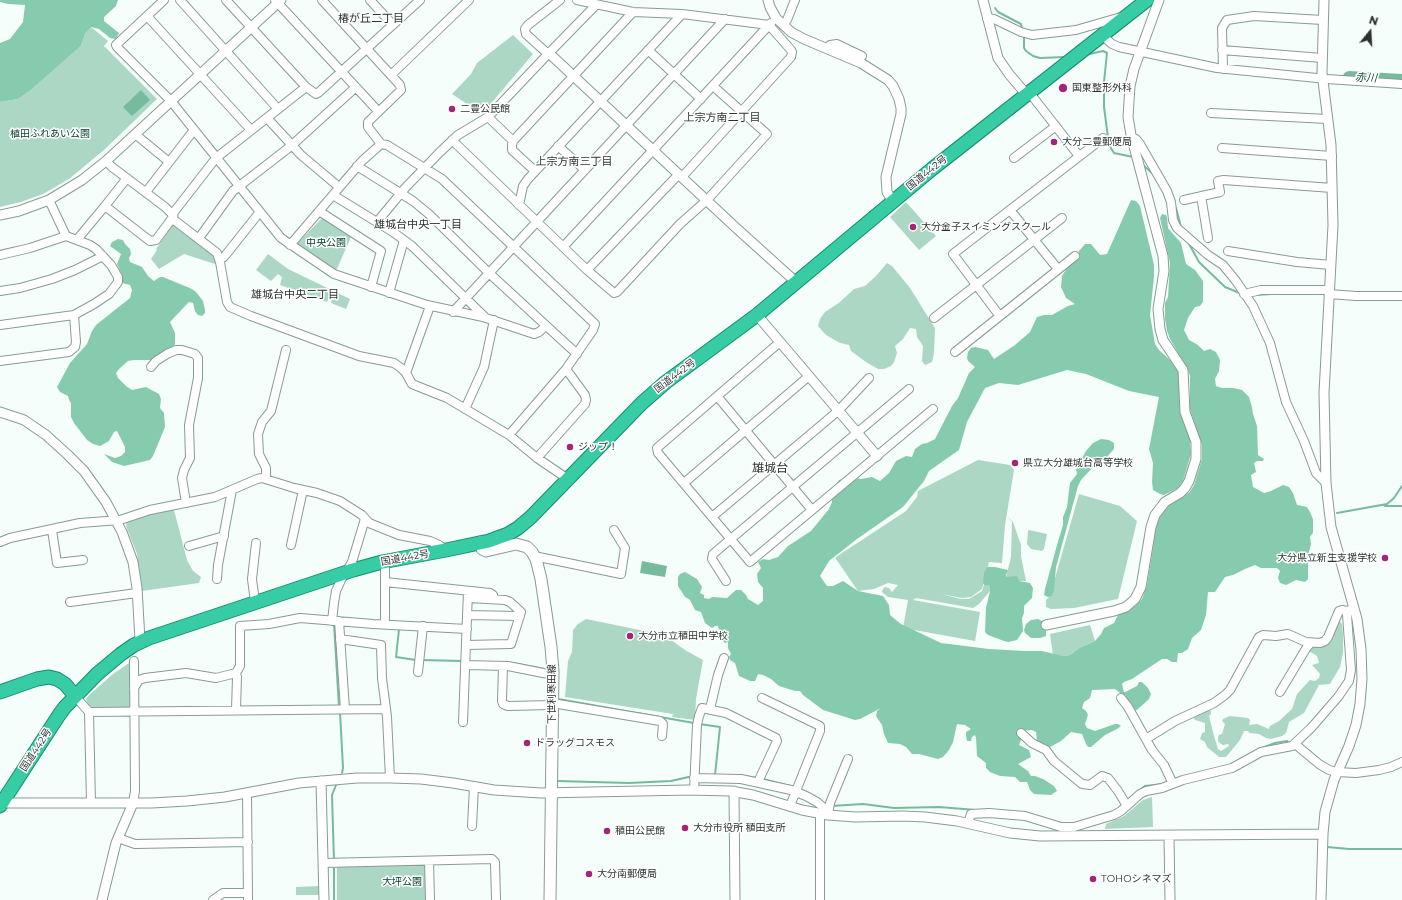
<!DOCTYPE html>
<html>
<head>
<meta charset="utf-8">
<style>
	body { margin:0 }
	#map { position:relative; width:1402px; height:900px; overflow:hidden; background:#f5fefa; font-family:Montserrat,sans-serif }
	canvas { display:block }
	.north { position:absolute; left:1350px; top:12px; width:40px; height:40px; -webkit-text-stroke:3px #fff; paint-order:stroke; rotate:18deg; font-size:11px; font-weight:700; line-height:16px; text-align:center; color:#2b332f }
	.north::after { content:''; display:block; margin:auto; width:14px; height:18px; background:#2b332f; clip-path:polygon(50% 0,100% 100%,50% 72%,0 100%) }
</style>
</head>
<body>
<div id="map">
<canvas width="1402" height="900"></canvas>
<div class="north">N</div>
</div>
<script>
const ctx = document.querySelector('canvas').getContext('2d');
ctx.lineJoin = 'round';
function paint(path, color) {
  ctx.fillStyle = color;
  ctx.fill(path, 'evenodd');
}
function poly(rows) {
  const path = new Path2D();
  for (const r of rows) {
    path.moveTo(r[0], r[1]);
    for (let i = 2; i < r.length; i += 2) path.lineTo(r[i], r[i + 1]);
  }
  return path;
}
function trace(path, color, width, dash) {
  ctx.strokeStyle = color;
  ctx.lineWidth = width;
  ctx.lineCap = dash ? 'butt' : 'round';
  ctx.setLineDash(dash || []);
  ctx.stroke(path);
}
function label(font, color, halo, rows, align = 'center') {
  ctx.font = font + ' Montserrat,"Noto Sans JP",sans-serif';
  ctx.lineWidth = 3;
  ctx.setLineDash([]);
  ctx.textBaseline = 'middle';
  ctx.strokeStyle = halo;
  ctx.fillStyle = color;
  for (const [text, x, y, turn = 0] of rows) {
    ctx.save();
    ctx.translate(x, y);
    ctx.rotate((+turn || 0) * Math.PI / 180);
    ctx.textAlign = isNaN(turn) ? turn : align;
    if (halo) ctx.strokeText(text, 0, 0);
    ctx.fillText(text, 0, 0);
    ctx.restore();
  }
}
paint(poly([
	[91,27,108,41,104,46,157,99,104,150,69,179,43,194,21,202,0,207,0,102,18,99,31,90,81,46,85,34],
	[513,35,533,54,482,114,452,94,471,74,477,63],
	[906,202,936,236,919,250,890,217],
	[322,218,351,237,336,271,297,244],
	[175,225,215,255,218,265,184,254,159,269,151,259,157,250,156,249,172,226],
	[268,254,288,269,350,299,346,309,331,303,332,298,329,297,327,302,280,285,282,277,278,274,271,281,256,270],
	[887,263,892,266,910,288,935,328,934,353,932,362,925,365,922,361,923,346,917,337,916,329,910,328,903,339,895,346,897,353,894,362,891,366,884,369,878,369,866,362,851,351,849,345,840,343,826,335,818,326,820,319,825,312,840,302,854,289,865,286,876,276],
	[978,460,1010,465,1014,470,1005,525,1002,563,989,562,982,589,971,597,962,598,941,594,961,599,969,599,982,591,984,585,989,585,990,591,979,604,973,608,916,598,913,600,980,612,975,641,903,628,908,600,888,597,882,592,883,589,885,587,889,588,892,592,898,585,888,583,874,589,858,591,836,559,836,557,906,511,917,497,918,491],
	[1079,494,1120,506,1137,521,1118,599,1074,608,1051,609,1046,607,1046,600,1050,596],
	[172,509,174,510,187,560,193,571,201,577,199,583,142,591,137,554,126,526,127,521,148,512],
	[1007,516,1013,522,1021,545,1021,556,1026,581,1019,581,1006,577,1011,557,1012,522],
	[1029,530,1047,534,1044,549,1042,551,1031,549,1027,544,1028,531],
	[586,619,664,635,685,650,703,660,696,699,695,720,672,717,673,714,565,697,568,661,572,652,573,630,578,624],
	[1338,619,1342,624,1343,634,1343,653,1340,667,1330,684,1319,685,1304,713,1289,722,1286,733,1282,736,1271,739,1266,738,1259,734,1249,733,1248,731,1244,731,1240,740,1226,757,1219,757,1207,747,1205,742,1200,739,1202,733,1205,732,1205,723,1195,720,1192,716,1207,709,1211,711,1211,714,1209,716,1214,736,1218,749,1221,751,1229,746,1228,744,1223,745,1221,744,1218,741,1218,737,1219,735,1222,734,1225,724,1222,721,1223,719,1230,716,1248,718,1250,720,1249,725,1257,724,1269,729,1270,726,1279,721,1292,709,1297,694,1310,680,1315,681,1319,678,1320,674,1312,665,1319,663,1317,656,1307,650,1309,646,1322,645],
	[1090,625,1095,641,1079,648,1070,655,1063,656,1053,655,1050,634],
	[132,661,132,704,129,707,95,708,88,705,86,699,89,695,113,674],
	[1152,797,1153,827,1105,829,1106,824,1124,816,1143,800],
	[423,864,428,868,428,900,337,900,337,866],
	[319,886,320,895,296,895,296,887]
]), '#acd7c4');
paint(poly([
	[0,0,118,0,116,6,104,17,104,21,119,33,117,37,115,39,110,38,99,29,91,27,85,34,81,46,31,90,18,99,0,102,0,43,10,39,23,22,25,5,8,4,0,2],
	[1131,200,1136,201,1140,206,1154,265,1154,277,1150,315,1155,344,1159,350,1181,370,1181,397,1180,405,1191,437,1190,442,1191,454,1183,481,1178,488,1164,495,1160,494,1153,490,1152,482,1153,463,1149,449,1159,397,1129,391,1086,374,1067,370,1018,385,999,383,985,388,967,422,959,450,929,471,924,481,903,507,857,539,829,561,820,576,827,586,833,586,843,581,858,591,883,596,889,605,890,615,901,624,941,643,989,649,1025,651,1042,651,1063,656,1070,655,1079,648,1095,641,1101,634,1104,628,1114,623,1118,615,1135,606,1142,599,1147,585,1153,548,1155,526,1158,517,1166,508,1182,496,1189,493,1194,485,1202,459,1202,445,1190,409,1190,376,1188,370,1170,339,1167,331,1165,319,1165,303,1168,297,1170,263,1160,218,1162,214,1166,215,1167,217,1168,228,1181,243,1186,264,1195,270,1203,281,1203,302,1200,306,1195,307,1188,318,1184,330,1189,340,1198,345,1204,351,1210,349,1216,352,1220,360,1219,371,1215,379,1216,386,1222,388,1233,388,1242,390,1249,397,1252,407,1253,414,1257,426,1258,455,1264,459,1263,461,1257,461,1254,463,1256,472,1251,475,1253,487,1264,493,1271,491,1283,485,1289,487,1293,493,1297,505,1307,507,1310,512,1313,519,1313,533,1310,537,1311,544,1308,555,1308,579,1305,582,1296,580,1286,585,1280,583,1278,578,1280,571,1277,568,1261,568,1255,565,1245,569,1233,575,1225,577,1215,592,1208,592,1206,615,1201,630,1192,638,1188,649,1182,653,1178,653,1177,662,1172,662,1167,659,1162,659,1132,679,1124,682,1122,684,1124,692,1125,692,1137,686,1139,682,1142,682,1148,688,1151,694,1149,699,1137,710,1133,711,1124,700,1119,692,1115,689,1092,690,1090,698,1084,702,1082,708,1086,711,1088,715,1085,724,1087,728,1095,731,1115,724,1118,724,1121,726,1117,729,1105,735,1091,747,1088,747,1086,744,1082,734,1071,732,1061,741,1050,747,1046,748,1037,741,1036,732,1032,730,1019,731,1022,737,1019,745,1029,750,1031,757,1018,764,1028,771,1031,776,1035,776,1043,779,1054,786,1057,791,1051,795,1034,794,1030,790,1027,782,1020,782,1015,777,1000,776,990,772,986,768,986,763,977,756,976,738,975,735,972,737,971,741,967,741,966,736,966,732,971,729,965,725,957,724,953,742,949,750,943,757,938,759,919,754,912,754,906,747,900,744,888,743,884,734,882,725,876,716,877,711,881,708,860,719,855,720,823,710,803,695,800,691,795,691,779,686,771,679,763,675,758,674,755,681,750,681,739,676,735,663,730,660,729,657,731,654,728,648,728,642,725,643,722,640,723,635,719,630,718,626,715,626,712,628,705,623,701,612,695,610,690,600,685,597,678,586,678,577,680,574,685,572,697,579,702,587,700,593,704,595,704,598,709,599,712,597,727,598,736,590,741,590,746,595,748,599,758,605,763,601,763,588,758,582,757,574,761,568,758,562,763,559,769,560,778,557,788,546,811,531,829,509,832,502,831,492,839,480,849,477,861,479,872,477,880,481,889,473,896,461,906,456,912,457,915,449,922,444,927,443,935,439,952,406,958,398,969,373,975,367,968,361,967,358,968,352,971,348,975,347,988,350,994,359,1015,345,1030,332,1037,317,1044,315,1052,315,1068,306,1075,304,1066,298,1061,287,1062,276,1069,265,1075,262,1079,251,1085,244,1091,244,1100,255,1107,254],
	[118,239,123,240,125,244,130,249,131,254,129,258,130,262,142,267,148,276,154,281,160,277,163,277,192,289,196,292,203,301,205,310,205,313,202,316,198,315,195,311,193,303,189,302,186,305,170,322,175,333,175,344,173,349,151,360,134,360,128,361,119,369,116,373,118,378,126,386,132,390,146,387,159,394,161,399,160,408,164,413,165,427,153,456,150,460,124,466,112,462,104,454,115,458,121,456,125,452,125,447,117,431,114,432,109,441,100,446,93,444,87,440,74,423,71,417,71,403,69,400,68,396,60,392,57,387,70,363,87,344,92,331,96,325,130,298,132,290,130,285,122,283,122,275,117,264,121,254,110,246,112,242],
	[1101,439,1109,440,1114,443,1114,449,1106,458,1097,463,1081,480,1078,486,1056,567,1054,590,1052,596,1048,597,1044,595,1045,589,1057,545,1063,525,1063,517,1067,507,1070,483,1077,474,1076,469,1086,451,1093,443],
	[987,567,995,567,1008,570,1006,575,1006,577,1017,576,1018,578,1019,581,1030,583,1033,588,1032,598,1024,606,1024,613,1022,618,1023,631,1017,640,1008,642,1004,641,988,635,985,632,986,608,990,591,989,585,984,585,983,583,984,573],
	[1038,619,1044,622,1046,628,1046,636,1040,638,1031,638,1025,633,1024,630,1026,624,1031,620]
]), '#87cbaf');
paint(poly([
	[141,90,150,100,132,116,123,107],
	[642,561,667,566,665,577,640,573]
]), '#76bb9e');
trace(poly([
	[995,8,998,12,1021,24,1022,29],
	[1024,35,1024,48,1026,51,1033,56,1040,58,1065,57],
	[1085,55,1103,51,1107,53,1104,82,1104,107,1109,145,1114,153,1133,157],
	[1143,165,1153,174],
	[1176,208,1181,227],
	[1188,242,1199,262,1225,287,1242,294],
	[1256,295,1271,294],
	[1385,506,1402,506],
	[1337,513,1387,504,1394,498,1402,486],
	[334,624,339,707],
	[399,629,396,657,416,660],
	[421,660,462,661],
	[513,663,550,670],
	[558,698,558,699,694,723],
	[340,712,343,768,342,773],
	[699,724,720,727,715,775],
	[1262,748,1275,743,1287,741,1290,744],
	[745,776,757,778],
	[763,779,790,786],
	[557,781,629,783,671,781,693,776],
	[1137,792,1145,786,1163,784],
	[831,806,863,804,894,808,939,807,976,810],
	[1327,847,1349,849,1402,849],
	[334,861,332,795,336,785],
	[334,865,334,900]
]), '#76bb9e', 2);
trace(poly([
	[1349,77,1402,80]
]), '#76bb9e', 12);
const minor = poly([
	[164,0,116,45,117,47,171,101,281,238,334,274,427,305,483,317,534,334,539,332,546,326],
	[180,0,278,109],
	[226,0,306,87,316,94,318,93,420,0],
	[275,0,378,111],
	[322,0,400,85,401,90,368,122,368,127,381,144],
	[370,0,393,25],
	[577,0,633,12,682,14,769,25,791,50,792,52,791,57,682,177],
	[147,16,251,130],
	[987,18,994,19,1021,32,1032,35,1076,30,1121,17],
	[783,25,787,20,795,0],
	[1102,35,1112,44,1119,47,1217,68,1327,79,1402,84],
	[827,48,830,45,837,44,862,56],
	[648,50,701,99],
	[1222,50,1322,58],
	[548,54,526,34,525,29,528,25,560,0],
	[1223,69,1222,28,1227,20,1254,16,1323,20],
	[391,75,469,0],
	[306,87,216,158,174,212,173,217,174,220,217,253,220,262,227,302,230,307,251,316,359,356,394,363,401,368,406,373],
	[1029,92,1079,156],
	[1211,113,1327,119],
	[488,117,513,141],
	[267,118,301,155,339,187],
	[135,134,169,162],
	[452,140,587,270,614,293,617,292,680,224,707,200,767,134,713,86],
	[1133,140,1136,139,1140,144,1167,191,1171,202,1173,220,1177,228,1208,255,1223,265,1236,281,1253,306,1270,343,1286,402,1304,441,1316,473,1326,483],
	[558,146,585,170],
	[1222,148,1332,156],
	[1014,158,1056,126],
	[106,161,112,167,165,207,173,215],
	[357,166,413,201,430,215,489,273,577,354],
	[535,171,512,150,512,145,513,141,633,12],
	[146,192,194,130],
	[333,195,393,232,412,246,486,318],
	[1201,196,1208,238],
	[49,200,66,236],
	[1184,200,1220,192,1218,181,1224,180,1332,188],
	[519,205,523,186,528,179,682,14],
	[105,206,127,178],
	[1010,210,1058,269],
	[319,211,381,251,371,287],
	[377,222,406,187,440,152,458,135,488,117,492,113,548,54,596,5],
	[199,238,233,191,291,146,356,87],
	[78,240,80,236,105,206,150,241,156,240,173,217],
	[290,245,362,161,381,144,387,145,442,179,595,324,593,330,566,369,509,435],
	[563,247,771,23],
	[1228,251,1297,262,1331,265],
	[0,255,30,248,66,236,90,245,96,249,111,265,118,277,118,282,109,294,94,304,74,315,0,325],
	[220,259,224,257,259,213],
	[587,270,679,174],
	[0,291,20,288,52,279,75,270,103,256],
	[389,293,404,240],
	[1244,294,1261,290,1329,290],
	[1329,294,1356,296,1402,296],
	[430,306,406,373,412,384,447,398,509,435,537,458,568,479],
	[453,312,725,19],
	[999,315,953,254,1103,138],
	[934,318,1062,218],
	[780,342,657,448,658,453,750,562,933,409],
	[955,352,1075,256],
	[0,361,69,352,75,347,76,342,74,315],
	[151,367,156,361,167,354,176,350,182,350,195,354,198,358,198,378,189,425,190,458,184,470,182,478,186,503],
	[717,396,812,510],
	[465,409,484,367,494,320],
	[537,458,585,404,586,400,585,395,566,369],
	[266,478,266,468,259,454,258,434,262,422,271,411,286,350],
	[684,483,809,376],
	[712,517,838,411,869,378],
	[52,530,57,563,83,560],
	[0,542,10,538,80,523,120,520,150,510,215,497,257,479,262,478,294,488,317,493,340,501,362,515,369,523,399,535,430,541,439,545,446,550],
	[291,545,303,490],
	[189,546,224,536],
	[534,556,621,574,625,548,614,530],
	[217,579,218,565,232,490],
	[726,581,712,559,713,554,909,389],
	[385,582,490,593,493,595,494,599],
	[70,602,137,593],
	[255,602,252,579,256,543],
	[467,615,520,616],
	[332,621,334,603,336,591,341,580,352,562,365,519],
	[339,621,345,709],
	[385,624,385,561],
	[340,639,381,645,382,678,387,717,390,778],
	[466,645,511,644,521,612,510,602,505,600,468,598],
	[465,665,508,666,553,675],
	[503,666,502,701,503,704,508,706,552,705],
	[418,672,423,626],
	[236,673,237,677,236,710],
	[134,688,139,680,145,678,186,673,216,678,236,673,240,666,240,626,269,624,300,618,373,624,467,629],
	[1280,692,1307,647,1311,643],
	[75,696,89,712,91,803],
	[762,698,820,726,820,731,790,806],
	[1121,698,1128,707,1152,750,1164,765,1173,784],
	[552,703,660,721,663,724,662,736],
	[710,709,718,675,724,658],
	[89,712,386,709],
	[463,722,468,591],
	[1021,733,1032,743,1046,750,1054,761,1082,784,1090,785,1102,776,1108,778,1118,791,1127,806],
	[1146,739,1175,721,1214,703,1225,695,1230,690,1259,637,1263,635,1276,636,1288,634,1306,642,1320,643,1325,641,1328,637,1339,611,1342,610,1348,611],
	[1295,744,1319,764,1329,770,1337,772,1356,773,1379,770,1391,767,1402,762],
	[694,778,741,779,791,790,806,796,817,802,824,808,828,815],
	[694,790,697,725,699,716,702,708,726,713,776,738,777,741,758,782],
	[247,793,248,900],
	[133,803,135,791,134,661],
	[820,813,820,900],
	[828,815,830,803,848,759],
	[968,823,971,814,989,813,1025,816,1061,827,1074,827,1114,815,1121,811,1140,794,1146,791,1162,788,1183,780,1232,768,1261,752,1292,746,1312,727,1338,697,1349,681,1351,670,1347,615,1348,611,1354,608],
	[472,826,474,786],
	[118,838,135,844,248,842],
	[429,861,430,900],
	[324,863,492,859,495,862,496,900],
	[213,900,223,893,248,893]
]);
const tertiary = poly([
	[768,0,770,7,776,18,791,32,804,39,861,63,888,80,893,86,899,99,901,108,901,114,886,177,887,192,893,202],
	[983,0,998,58,1009,74,1026,94],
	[548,54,551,55,734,226,796,282],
	[0,215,19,211,49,200,82,180,106,161,281,0],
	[757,315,877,456],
	[0,412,24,420,46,435,68,455,84,471,106,502,122,532,133,562,137,588,140,640],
	[1046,625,1114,611,1126,607,1135,599,1141,587,1151,527,1155,515,1165,502,1180,493,1185,488,1189,481,1196,459,1196,442,1185,412,1183,370,1163,340,1160,329,1158,309,1164,271,1163,256,1131,135,1128,117,1130,86,1134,69,1159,0],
	[321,781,324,900],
	[734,791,735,900],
	[0,803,152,803,187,801,225,797,299,783,357,778,390,778,421,779,453,783,494,790,541,793,689,790,731,791,753,795,802,810,828,815,855,817,903,816,925,817,957,821,1010,833,1040,836,1323,834],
	[1169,836,1170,900],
	[102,900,116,843,133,803],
	[1321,900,1323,834,1325,812,1334,780,1349,746,1356,725,1360,704,1362,679,1361,649,1357,619,1331,527,1326,483,1324,393,1333,225,1331,145,1322,73,1324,0]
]);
const secondary = poly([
	[480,542,482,549,486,551,516,544,527,547,532,552,536,559,541,579,551,647,553,671,550,900]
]);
const trunk = poly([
	[0,692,37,679,49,677,57,679,65,684,75,696],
	[0,806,59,715,65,707,97,674,121,654,134,645,149,638,353,570,382,562,446,550,489,541,508,534,518,528,531,517,642,403,666,382,757,315,932,169,1147,0]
]);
trace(minor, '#889c93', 10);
trace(tertiary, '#889c93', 11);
trace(secondary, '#889c93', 13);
trace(trunk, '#138e6c', 15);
trace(minor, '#fff', 8);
trace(tertiary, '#fff', 9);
trace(secondary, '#fff', 11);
trace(trunk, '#38cca4', 13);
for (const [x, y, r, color] of [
	[1063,88,5,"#a42577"],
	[452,109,4,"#a42577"],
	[1054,142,4,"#a42577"],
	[913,227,4,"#a42577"],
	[570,447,4,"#a42577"],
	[1015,463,4,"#a42577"],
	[1385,558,4,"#a42577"],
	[630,636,4,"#a42577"],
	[527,743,4,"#a42577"],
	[685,828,4,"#a42577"],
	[607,831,4,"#a42577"],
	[589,874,4,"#a42577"],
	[1093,879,4,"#a42577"]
]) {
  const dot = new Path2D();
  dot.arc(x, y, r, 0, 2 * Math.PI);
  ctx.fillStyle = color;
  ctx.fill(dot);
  trace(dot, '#fff', 1.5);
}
label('10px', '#2b332f', '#fff', [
	["国東整形外科",1072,88],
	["二豊公民館",460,109],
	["大分二豊郵便局",1062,142],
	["大分金子スイミングスクール",921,227],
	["ジップ！",578,447],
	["県立大分雄城台高等学校",1023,463],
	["大分県立新生支援学校",1377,558,"right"],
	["大分市立稙田中学校",638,636],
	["ドラッグコスモス",535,743],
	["大分市役所 稙田支所",693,828],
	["稙田公民館",615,831],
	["大分南郵便局",597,874],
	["TOHOシネマズ",1101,879]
], 'left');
label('10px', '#003b29', '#fff', [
	["植田ふれあい公園",50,134],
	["中央公園",326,243],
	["大坪公園",402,882]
]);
label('10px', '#2b332f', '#fff', [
	["国道442号",927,173,-39],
	["国道442号",675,376,-37],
	["国道442号",405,558,-10],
	["下世利寒田線",552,694,-90],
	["国道442号",36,750,-57]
]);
label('11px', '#2b332f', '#fff', [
	["椿が丘二丁目",371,19],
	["上宗方南二丁目",722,118],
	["上宗方南三丁目",574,162],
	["雄城台中央一丁目",418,225],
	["雄城台中央二丁目",295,295]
]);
label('italic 11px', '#144c39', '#fff', [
	["赤川",1366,78,3]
]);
label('12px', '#2b332f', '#fff', [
	["雄城台",770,468]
]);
</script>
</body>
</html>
